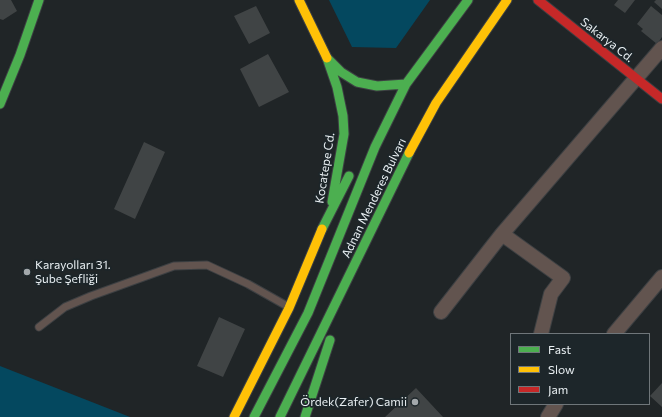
<!DOCTYPE html>
<html>
<head>
<meta charset="utf-8">
<style>
	body { margin:0 }
	#map { position:relative; width:662px; height:417px; overflow:hidden; background:#202527; font-family:Commissioner,sans-serif }
	canvas { display:block }
	.legend { position:absolute; left:510px; top:333px; width:140px; height:72px; box-sizing:border-box; background:#1d262a; border:1px solid #6f767a; margin:0; padding:5px 7px; list-style:none; font-size:12px; color:#e9eff2 }
	.legend li { display:flex; align-items:center; gap:8px; height:20px }
	.legend b { width:20px; border:1px solid #6f767a }
</style>
</head>
<body>
<div id="map">
<canvas width="662" height="417"></canvas>
<ul class="legend">
<li><b style="height:5px;background:#4caf50"></b>Fast</li>
<li><b style="height:5px;background:#ffc107"></b>Slow</li>
<li><b style="height:5px;background:#c62828"></b>Jam</li>
</ul>
</div>
<script>
const ctx = document.querySelector('canvas').getContext('2d');
ctx.lineJoin = 'round';
function paint(path, color) {
  ctx.fillStyle = color;
  ctx.fill(path, 'evenodd');
}
function poly(rows) {
  const path = new Path2D();
  for (const r of rows) {
    path.moveTo(r[0], r[1]);
    for (let i = 2; i < r.length; i += 2) path.lineTo(r[i], r[i + 1]);
  }
  return path;
}
function trace(path, color, width, dash) {
  ctx.strokeStyle = color;
  ctx.lineWidth = width;
  ctx.lineCap = dash ? 'butt' : 'round';
  ctx.setLineDash(dash || []);
  ctx.stroke(path);
}
function label(font, color, halo, rows, align = 'center') {
  ctx.font = font + ' Commissioner,sans-serif';
  ctx.lineWidth = 3.5;
  ctx.setLineDash([]);
  ctx.textBaseline = 'middle';
  ctx.strokeStyle = halo;
  ctx.fillStyle = color;
  for (const [text, x, y, turn = 0] of rows) {
    ctx.save();
    ctx.translate(x, y);
    ctx.rotate((+turn || 0) * Math.PI / 180);
    ctx.textAlign = isNaN(turn) ? turn : align;
    if (halo) ctx.strokeText(text, 0, 0);
    ctx.fillText(text, 0, 0);
    ctx.restore();
  }
}
paint(poly([
	[329,0,430,0,396,48,352,47],
	[0,366,130,417,0,417]
]), '#04485f');
paint(poly([
	[0,0,11,0,17,11,3,20,0,19],
	[618,0,635,0,625,13,614,5],
	[656,0,662,0,662,9,654,2],
	[256,6,270,33,249,44,234,16],
	[651,6,662,15,662,37,657,44,641,31,643,29,637,24],
	[268,54,289,92,259,107,240,69],
	[144,142,165,152,135,219,114,209],
	[219,317,245,329,223,377,197,366],
	[662,383,662,407,650,396],
	[416,388,443,417,385,417]
]), '#404445');
const lane = poly([
	[39,327,65,307,91,296,174,266,207,265,248,284,287,306]
]);
const street = poly([
	[502,234,563,278,551,294,541,334],
	[441,312,502,234,662,48],
	[614,334,662,277],
	[548,417,556,404]
]);
const fast = poly([
	[0,104,20,55,39,0],
	[332,202,344,134,343,116,337,87,327,58,341,72,357,82,377,86,406,84],
	[322,229,349,176],
	[254,417,308,313,375,147,406,84,468,0],
	[280,417,409,153],
	[305,417,330,340]
]);
const slow = poly([
	[299,0,327,58],
	[409,153,436,103,507,0],
	[234,417,289,308,322,229]
]);
const jam = poly([
	[538,0,662,99]
]);
trace(lane, '#3d4043', 9);
trace(street, '#3d4043', 16);
trace(fast, '#3d4043', 11);
trace(slow, '#3d4043', 11);
trace(jam, '#3d4043', 11);
trace(lane, '#62544f', 7);
trace(street, '#62544f', 14);
trace(fast, '#4caf50', 9);
trace(slow, '#ffc107', 9);
trace(jam, '#c62828', 9);
for (const [x, y, r, color] of [
	[27,272,4,"#a3a8ab"],
	[415,402,4,"#a3a8ab"]
]) {
  const dot = new Path2D();
  dot.arc(x, y, r, 0, 2 * Math.PI);
  ctx.fillStyle = color;
  ctx.fill(dot);
  trace(dot, '#1d262a', 1.5);
}
label('12px', '#e9eff2', '#1d262a', [
	["Sakarya Cd.",607,40,38],
	["Kocatepe Cd.",325,168,-81],
	["Adnan Menderes Bulvarı",374,198,-64]
]);
label('12px', '#e9eff2', '#1d262a', [
	["Karayolları 31.",35,265],
	["Şube Şefliği",35,279],
	["Ördek(Zafer) Camii",407,402,"right"]
], 'left');
</script>
</body>
</html>
